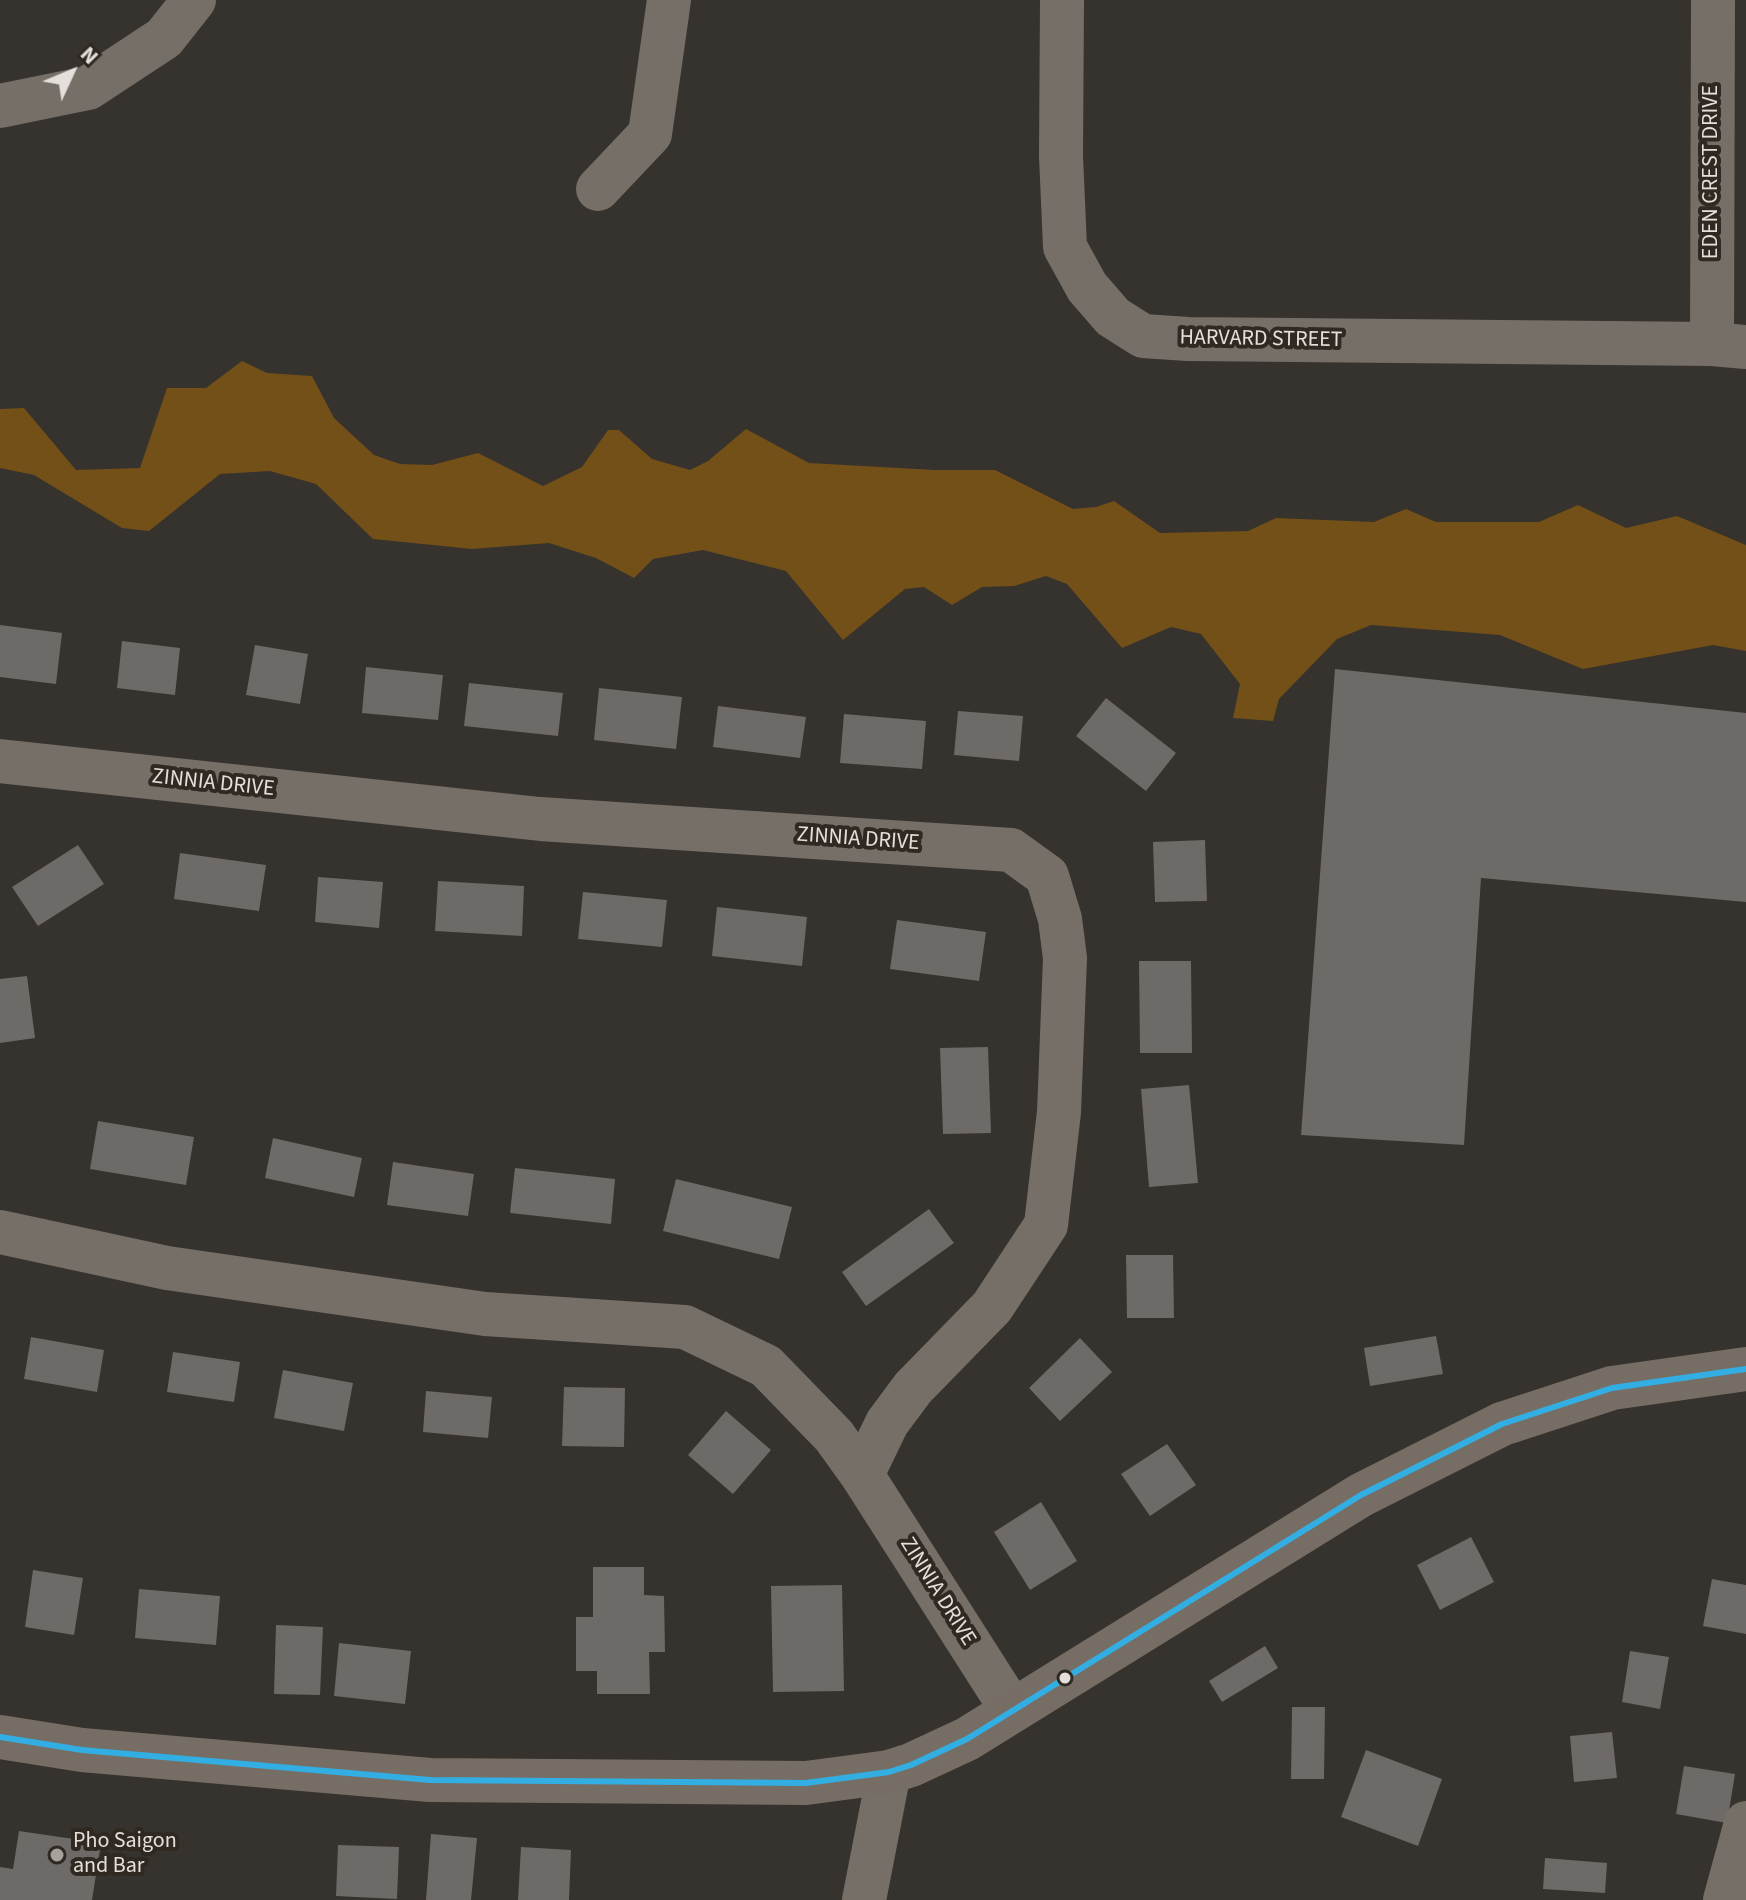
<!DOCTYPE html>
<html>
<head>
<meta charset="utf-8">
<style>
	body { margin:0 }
	#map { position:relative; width:1746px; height:1900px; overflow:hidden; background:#36322e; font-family:"Source Sans 3",sans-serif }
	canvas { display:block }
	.north { position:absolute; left:32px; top:32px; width:80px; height:80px; -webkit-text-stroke:6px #2f2921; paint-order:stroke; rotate:46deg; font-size:22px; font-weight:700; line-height:32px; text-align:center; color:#e4dfda }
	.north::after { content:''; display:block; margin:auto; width:28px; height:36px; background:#e4dfda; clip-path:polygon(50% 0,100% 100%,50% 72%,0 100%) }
</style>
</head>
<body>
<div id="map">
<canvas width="1746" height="1900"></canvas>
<div class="north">N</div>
</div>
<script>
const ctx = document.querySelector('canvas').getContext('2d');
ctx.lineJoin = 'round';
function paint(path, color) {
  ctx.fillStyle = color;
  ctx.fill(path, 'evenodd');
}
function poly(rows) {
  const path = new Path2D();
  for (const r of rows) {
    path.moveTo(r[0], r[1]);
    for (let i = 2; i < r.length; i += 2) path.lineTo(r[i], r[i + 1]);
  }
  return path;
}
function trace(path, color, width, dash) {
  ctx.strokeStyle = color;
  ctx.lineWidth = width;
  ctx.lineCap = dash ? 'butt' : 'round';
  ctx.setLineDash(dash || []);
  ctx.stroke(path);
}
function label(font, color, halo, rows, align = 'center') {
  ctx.font = font + ' "Source Sans 3",sans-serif';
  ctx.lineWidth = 8;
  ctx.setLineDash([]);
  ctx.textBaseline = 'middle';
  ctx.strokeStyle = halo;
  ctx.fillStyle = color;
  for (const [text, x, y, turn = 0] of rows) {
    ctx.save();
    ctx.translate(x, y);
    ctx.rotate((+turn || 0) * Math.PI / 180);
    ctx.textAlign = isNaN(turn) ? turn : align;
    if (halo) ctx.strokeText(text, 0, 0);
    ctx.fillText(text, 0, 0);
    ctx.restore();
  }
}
paint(poly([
	[242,361,267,373,312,376,334,418,374,455,400,464,432,465,478,453,543,486,582,467,608,430,619,430,652,459,690,470,708,461,746,429,809,463,935,470,995,470,1073,509,1096,507,1114,501,1160,533,1248,531,1276,518,1374,522,1406,509,1436,522,1539,522,1578,505,1626,528,1677,516,1746,545,1746,651,1713,645,1583,669,1500,635,1371,625,1337,639,1279,699,1273,721,1233,718,1240,684,1201,634,1171,627,1122,648,1067,584,1046,576,1014,586,982,587,952,605,924,587,905,589,843,640,786,571,703,550,653,559,634,578,596,558,549,543,472,549,373,539,316,484,270,471,220,474,149,531,122,528,34,475,0,468,0,409,24,408,76,470,140,468,167,388,206,388]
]), '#735017');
paint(poly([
	[0,625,62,633,56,684,0,677],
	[122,641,180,648,175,695,117,688],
	[255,645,308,654,300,704,246,695],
	[366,667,443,675,438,720,362,713],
	[1335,669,1746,713,1746,902,1481,878,1464,1145,1301,1135],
	[469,683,563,693,558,736,464,726],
	[599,688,682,697,676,749,594,740],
	[1106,698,1176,753,1146,791,1076,736],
	[718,706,806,717,800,758,713,747],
	[958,711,1023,716,1019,761,954,755],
	[844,714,926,721,922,769,840,763],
	[1205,840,1207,901,1155,902,1153,842],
	[78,845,104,884,38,926,12,887],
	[180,853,266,865,259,911,174,899],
	[318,877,383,882,379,928,315,922],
	[438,881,524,886,522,936,435,931],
	[583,892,667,900,662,947,578,939],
	[717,907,807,917,802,966,712,956],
	[897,920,986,932,979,981,890,969],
	[1139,961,1191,961,1192,1053,1140,1053],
	[27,976,35,1038,0,1043,0,979],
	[988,1047,991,1133,943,1134,940,1048],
	[1189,1085,1198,1183,1149,1187,1141,1089],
	[98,1121,194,1137,186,1185,90,1169],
	[273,1138,362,1158,354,1197,265,1178],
	[393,1162,474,1174,468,1216,387,1205],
	[515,1168,615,1179,611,1224,510,1213],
	[676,1179,792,1207,779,1259,663,1231],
	[929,1209,954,1243,866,1306,842,1272],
	[1126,1255,1173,1255,1174,1318,1127,1318],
	[1436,1336,1443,1374,1370,1386,1364,1348],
	[31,1337,104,1350,97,1392,24,1379],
	[1080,1338,1112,1372,1060,1421,1029,1388],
	[173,1352,240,1362,234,1402,167,1392],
	[283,1370,353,1383,344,1431,274,1418],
	[564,1387,625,1388,624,1447,562,1446],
	[426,1391,492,1397,488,1438,423,1432],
	[726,1411,771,1450,733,1494,688,1455],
	[1167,1444,1196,1485,1150,1516,1121,1474],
	[1041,1502,1077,1561,1030,1590,994,1532],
	[1471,1537,1494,1582,1440,1610,1417,1565],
	[593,1567,644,1567,644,1595,664,1596,665,1652,649,1652,650,1694,597,1694,597,1671,576,1671,576,1617,593,1617],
	[33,1570,83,1578,74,1635,25,1627],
	[1712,1579,1746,1585,1746,1634,1703,1626],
	[842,1585,844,1691,773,1692,771,1586],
	[139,1589,220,1596,216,1645,135,1638],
	[276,1625,323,1627,320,1695,274,1694],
	[339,1643,411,1651,405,1704,334,1696],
	[1265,1646,1278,1668,1222,1702,1209,1681],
	[1630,1651,1669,1657,1660,1709,1622,1702],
	[1292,1707,1325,1707,1324,1779,1291,1779],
	[1612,1732,1617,1778,1574,1782,1570,1736],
	[1366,1750,1442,1779,1418,1846,1341,1817],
	[1684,1766,1735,1774,1727,1823,1676,1814],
	[19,1831,101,1843,92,1900,0,1900,0,1867,13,1869],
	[431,1834,477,1838,471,1900,426,1900],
	[338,1845,399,1847,397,1899,336,1896],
	[521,1847,571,1850,569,1900,518,1900],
	[1545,1858,1607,1863,1605,1893,1543,1889]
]), '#6e6a67');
trace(poly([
	[1062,0,1061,156,1065,247,1087,287,1113,317,1143,336,1188,339,1712,344,1746,347],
	[0,106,88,88,164,38,194,0],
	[598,189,650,134,669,0],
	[1712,344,1713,0],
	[0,761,540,819,1011,850,1047,876,1060,919,1065,958,1059,1112,1046,1225,992,1307,913,1388,887,1423,862,1475,834,1436,766,1366,685,1327,485,1314,167,1268,0,1232],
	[862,1475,1012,1710],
	[864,1900,889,1772],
	[1725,1900,1746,1823]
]), '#756f67', 44);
trace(poly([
	[0,1737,82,1750,430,1780,806,1783,889,1772,911,1765,967,1739,1361,1495,1502,1424,1612,1388,1746,1369]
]), '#766e65', 44);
trace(poly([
	[0,1737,82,1750,430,1780,806,1783,889,1772,911,1765,967,1739,1361,1495,1502,1424,1612,1388,1746,1369]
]), '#33aee3', 6);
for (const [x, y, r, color] of [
	[1065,1678,7,"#e4dfda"],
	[57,1855,8,"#a7a29e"]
]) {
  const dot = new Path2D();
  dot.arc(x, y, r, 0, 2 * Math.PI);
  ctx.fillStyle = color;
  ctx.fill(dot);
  trace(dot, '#2f2921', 3);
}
label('22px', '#e4dfda', '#2f2921', [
	["EDEN CREST DRIVE",1712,172,-90],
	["HARVARD STREET",1261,340,1],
	["ZINNIA DRIVE",213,784,6],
	["ZINNIA DRIVE",858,840,4],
	["ZINNIA DRIVE",937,1592,58]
]);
label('22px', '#e4dfda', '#2f2921', [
	["Pho Saigon",73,1842],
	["and Bar",73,1867]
], 'left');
</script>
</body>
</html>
